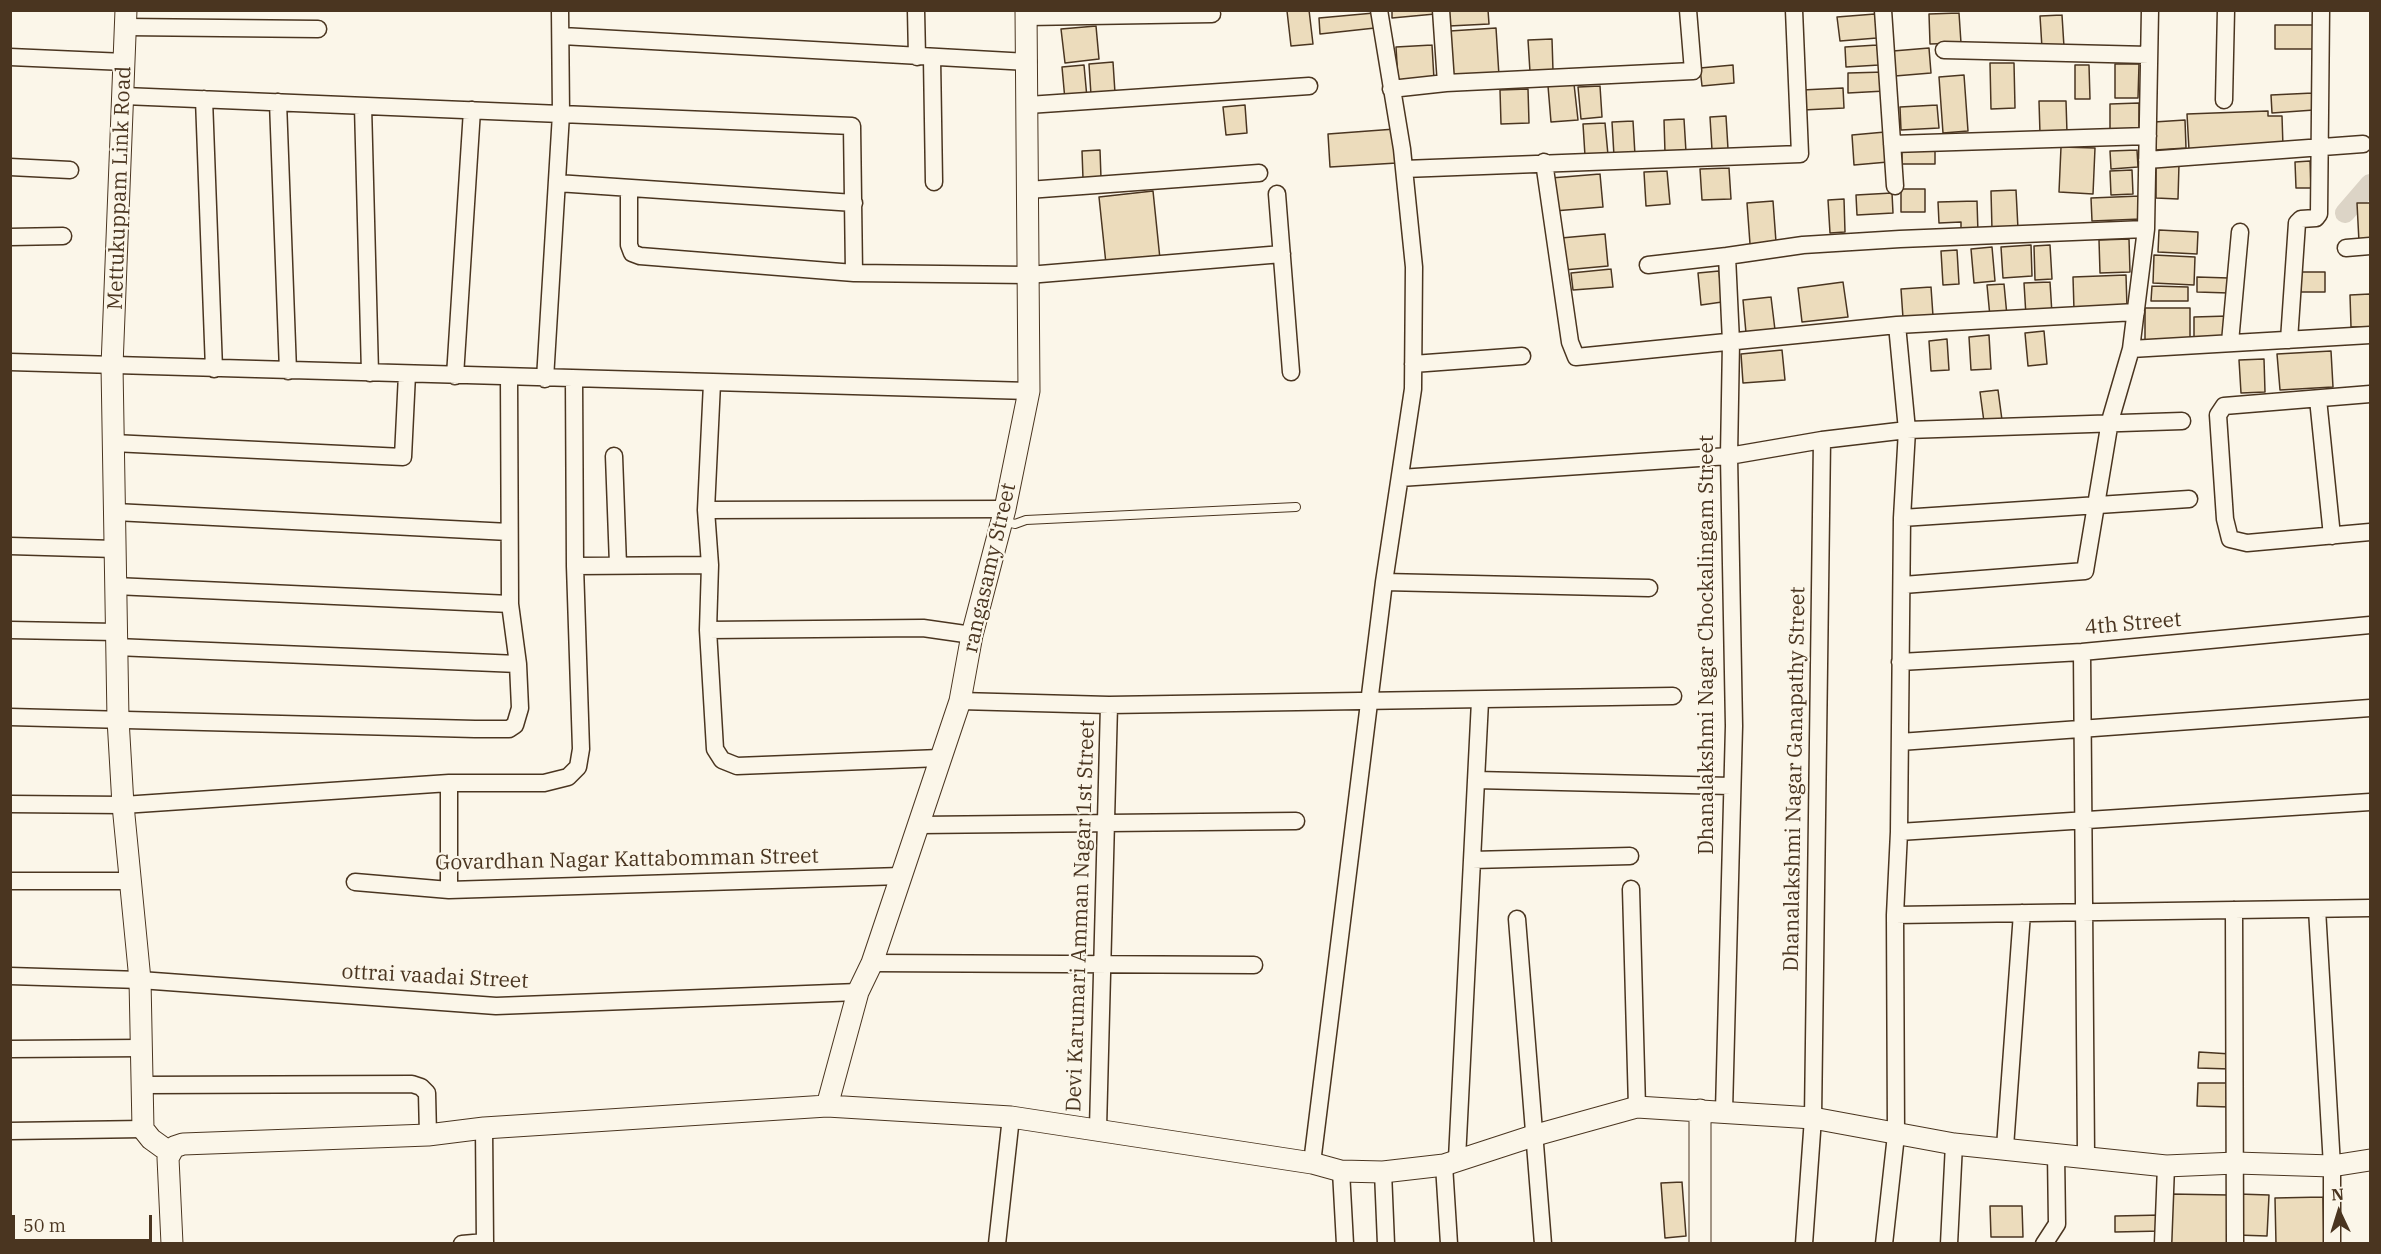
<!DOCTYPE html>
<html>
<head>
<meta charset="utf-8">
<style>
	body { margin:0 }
	#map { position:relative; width:2381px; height:1254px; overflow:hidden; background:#fbf6e9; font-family:"IBM Plex Serif",serif }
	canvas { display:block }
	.frame { position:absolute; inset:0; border:12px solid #4a3520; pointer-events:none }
	.north { position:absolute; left:2309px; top:1182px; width:60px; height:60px; -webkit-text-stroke:4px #fbf6e9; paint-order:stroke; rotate:356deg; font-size:16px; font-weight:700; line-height:24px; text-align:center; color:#4a3520 }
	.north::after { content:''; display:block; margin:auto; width:21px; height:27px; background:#4a3520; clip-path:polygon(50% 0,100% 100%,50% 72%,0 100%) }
	.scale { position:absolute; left:12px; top:1215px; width:140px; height:27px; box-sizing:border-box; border:3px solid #4a3520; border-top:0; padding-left:8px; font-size:18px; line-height:21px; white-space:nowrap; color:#4a3520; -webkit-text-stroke:4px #fbf6e9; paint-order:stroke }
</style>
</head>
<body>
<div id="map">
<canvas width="2381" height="1254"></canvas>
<div class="frame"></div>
<div class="north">N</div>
<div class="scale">50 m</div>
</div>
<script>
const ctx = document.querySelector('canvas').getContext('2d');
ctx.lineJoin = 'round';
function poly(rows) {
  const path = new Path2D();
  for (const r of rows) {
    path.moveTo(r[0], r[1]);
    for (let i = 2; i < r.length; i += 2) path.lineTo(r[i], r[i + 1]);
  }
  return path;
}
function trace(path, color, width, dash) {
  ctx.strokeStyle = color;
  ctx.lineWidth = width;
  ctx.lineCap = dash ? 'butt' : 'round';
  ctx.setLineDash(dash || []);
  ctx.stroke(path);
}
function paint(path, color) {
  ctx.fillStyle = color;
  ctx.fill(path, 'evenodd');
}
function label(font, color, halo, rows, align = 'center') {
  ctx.font = font + ' "IBM Plex Serif",serif';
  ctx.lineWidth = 4.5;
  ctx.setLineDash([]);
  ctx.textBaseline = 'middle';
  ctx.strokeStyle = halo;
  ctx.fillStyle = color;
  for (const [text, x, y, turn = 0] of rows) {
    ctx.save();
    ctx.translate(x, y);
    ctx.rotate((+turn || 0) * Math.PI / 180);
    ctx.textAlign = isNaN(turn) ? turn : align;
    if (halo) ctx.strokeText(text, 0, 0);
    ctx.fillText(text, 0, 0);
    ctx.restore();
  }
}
trace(poly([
	[2345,213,2370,184]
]), '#dcd4c6', 20);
const building = poly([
	[1309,10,1313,44,1291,46,1287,11,1309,10],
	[1392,10,1435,10,1435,14,1392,18,1392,10],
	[1448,10,1488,10,1489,24,1449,26,1448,10],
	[1374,13,1375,28,1320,34,1319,18,1374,13],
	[1959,13,1961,43,1930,44,1929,14,1959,13],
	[1875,14,1877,38,1840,41,1837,17,1875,14],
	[2062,15,2064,47,2042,48,2040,16,2062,15],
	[2275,25,2320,25,2320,49,2275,49,2275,25],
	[1096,26,1099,59,1065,63,1061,29,1096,26],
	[1496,28,1499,76,1453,79,1450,31,1496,28],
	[1552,39,1553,71,1530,72,1528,40,1552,39],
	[1432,45,1434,79,1398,81,1396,47,1432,45],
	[1877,45,1879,65,1846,67,1845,47,1877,45],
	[1929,48,1931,73,1895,76,1893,51,1929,48],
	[1113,62,1115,93,1091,95,1089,64,1113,62],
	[1990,63,2014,63,2015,108,1991,109,1990,63],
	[2115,64,2139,64,2138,98,2115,98,2115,64],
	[1084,65,1087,98,1065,100,1062,67,1084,65],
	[1733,65,1734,83,1702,86,1700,68,1733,65],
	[2075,65,2089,65,2090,99,2075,99,2075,65],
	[1885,72,1885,91,1848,93,1848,73,1885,72],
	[1964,75,1968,131,1943,133,1939,77,1964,75],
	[1574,84,1578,120,1551,122,1548,86,1574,84],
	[1600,86,1602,117,1581,119,1578,87,1600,86],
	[1843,88,1844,108,1803,110,1802,90,1843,88],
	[1528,89,1529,123,1501,124,1500,90,1528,89],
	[2313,93,2314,110,2272,113,2271,95,2313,93],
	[2039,101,2066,101,2067,133,2040,134,2039,101],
	[2139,103,2139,133,2110,133,2110,104,2139,103],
	[1245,105,1247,133,1226,135,1223,107,1245,105],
	[1937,105,1939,128,1901,130,1900,107,1937,105],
	[2268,111,2268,116,2282,116,2283,147,2189,150,2187,114,2268,111],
	[1726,116,1728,149,1712,150,1710,117,1726,116],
	[1684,119,1686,152,1665,153,1664,120,1684,119],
	[2185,120,2186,148,2155,150,2154,122,2185,120],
	[1633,121,1635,155,1614,156,1612,122,1633,121],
	[1605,123,1608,155,1585,156,1583,124,1605,123],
	[1395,129,1397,163,1330,167,1328,134,1395,129],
	[1885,132,1888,162,1854,165,1852,135,1885,132],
	[2061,147,2095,148,2093,194,2059,192,2061,147],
	[1935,148,1935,164,1902,164,1902,149,1935,148],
	[1100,150,1101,178,1083,179,1082,151,1100,150],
	[2137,150,2138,167,2111,169,2110,151,2137,150],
	[2310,161,2311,188,2296,188,2295,162,2310,161],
	[2156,163,2179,164,2178,199,2156,198,2156,163],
	[1729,168,1731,199,1702,200,1700,169,1729,168],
	[2132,170,2133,194,2111,195,2110,171,2132,170],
	[1667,171,1670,204,1646,206,1644,172,1667,171],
	[1600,174,1603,207,1554,211,1551,178,1600,174],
	[1901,189,1925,189,1925,212,1901,212,1901,189],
	[2016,190,2018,229,1992,230,1991,191,2016,190],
	[1153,191,1160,259,1106,264,1099,197,1153,191],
	[1892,193,1893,213,1857,215,1856,195,1892,193],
	[2140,196,2141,219,2092,221,2091,198,2140,196],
	[1844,199,1845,232,1830,233,1828,200,1844,199],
	[1773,201,1776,242,1750,244,1747,203,1773,201],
	[1977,201,1978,233,1961,233,1961,222,1939,223,1938,202,1977,201],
	[2357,203,2370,203,2370,242,2359,242,2357,203],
	[2159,230,2198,232,2197,254,2158,252,2159,230],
	[1605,234,1608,266,1564,270,1561,238,1605,234],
	[2129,239,2130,272,2100,273,2099,240,2129,239],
	[2031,245,2032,276,2003,278,2001,247,2031,245],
	[2050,245,2052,279,2035,280,2034,246,2050,245],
	[1992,247,1995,281,1974,283,1971,249,1992,247],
	[1957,250,1959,284,1943,285,1941,251,1957,250],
	[2154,255,2195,257,2194,285,2153,283,2154,255],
	[1611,269,1613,287,1573,290,1571,273,1611,269],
	[1719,271,1722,302,1701,305,1698,273,1719,271],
	[2301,272,2325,272,2325,292,2301,292,2301,272],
	[2126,275,2127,308,2074,310,2073,277,2126,275],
	[2197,277,2229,278,2229,293,2197,292,2197,277],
	[1843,282,1848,317,1802,322,1798,288,1843,282],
	[2050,282,2052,314,2026,316,2024,283,2050,282],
	[2004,284,2007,316,1990,317,1987,285,2004,284],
	[2152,286,2188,287,2188,301,2151,301,2152,286],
	[1931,287,1933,316,1903,318,1901,289,1931,287],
	[2370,294,2370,327,2351,327,2350,295,2370,294],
	[1771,297,1775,330,1746,333,1743,300,1771,297],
	[2145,308,2190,308,2190,342,2145,342,2145,308],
	[2228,316,2228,339,2194,339,2194,317,2228,316],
	[2044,331,2047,364,2028,366,2025,333,2044,331],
	[1989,335,1991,369,1971,370,1969,337,1989,335],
	[1947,339,1949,370,1931,371,1929,341,1947,339],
	[1782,350,1785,380,1743,383,1741,354,1782,350],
	[2331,351,2333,387,2280,390,2277,354,2331,351],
	[2264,359,2265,392,2241,393,2239,360,2264,359],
	[1998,390,2002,420,1984,422,1980,392,1998,390],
	[2199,1052,2231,1054,2230,1069,2198,1068,2199,1052],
	[2198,1083,2230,1083,2229,1107,2197,1106,2198,1083],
	[1682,1182,1686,1236,1665,1238,1661,1183,1682,1182],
	[2170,1194,2229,1195,2229,1244,2170,1244,2170,1194],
	[2238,1194,2269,1195,2267,1236,2237,1235,2238,1194],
	[2323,1197,2324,1244,2276,1244,2275,1198,2323,1197],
	[1990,1206,2022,1206,2023,1237,1991,1237,1990,1206],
	[2162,1215,2162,1231,2115,1232,2115,1216,2162,1215]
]);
paint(building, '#ecdcbc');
trace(building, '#4a3520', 1.5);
const service = poly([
	[1002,521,1015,524,1026,520,1296,507]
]);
const minor = poly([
	[916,10,917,57],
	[1441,10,1446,83],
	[1883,10,1895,186],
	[1026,17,1212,14],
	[126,27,318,29],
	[562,36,1028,62],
	[1944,50,2149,55],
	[10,57,125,62],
	[932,58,934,182],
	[1391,89,1446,83,1693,71,1688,10],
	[124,96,852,126,854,273],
	[204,99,214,369],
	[2224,100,2226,10],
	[278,102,288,371],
	[1028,105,1309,86],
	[363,106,370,373],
	[1892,144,2148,136],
	[2147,160,2363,144],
	[1544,162,1570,342,1576,357,1897,325,2136,312],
	[10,167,70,170],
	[1404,169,1800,154,1794,10],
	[557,183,854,203],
	[629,188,629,245,632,253,640,256,854,273,1028,275,1282,254],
	[1028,190,1259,173],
	[1277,194,1291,372],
	[10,237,63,236],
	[2346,248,2370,246],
	[1648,265,1727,256],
	[2289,340,2297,223,2301,219,2316,218,2319,214,2321,10],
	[2230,342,2240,232],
	[2131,349,2370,335],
	[10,362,1029,391],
	[1413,364,1522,356],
	[455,376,472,110],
	[545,379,561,114,560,10],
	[712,383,706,510,710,565,708,630,715,749,722,760,737,766,940,758],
	[2370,394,2224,406,2218,415,2225,519,2230,539,2247,543,2370,532],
	[2318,399,2332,536],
	[113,443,403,457,407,374],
	[614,456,618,565],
	[1400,478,1729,456,1822,440,1907,430,2182,421],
	[706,510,1005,509],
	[115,512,509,532],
	[1902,518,2189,499],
	[10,546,115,549],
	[575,566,710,565],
	[1384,582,1649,588],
	[1903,585,2085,571,2110,421,2131,349,2146,229,2150,10],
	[115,586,510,604],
	[10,630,116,632],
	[708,630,923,628,972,635],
	[116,647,518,664],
	[2082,652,2086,1155],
	[1900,662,2082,652,2370,625],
	[960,701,1109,705,1673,696],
	[10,717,475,729,509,729,515,725,520,708,518,664,510,604,509,377],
	[1900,742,2370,708],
	[1476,780,1731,786],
	[10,804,123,805,449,783,544,783,568,777,578,767,581,749,575,566,574,379],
	[919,825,1296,821],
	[1899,832,2370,802],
	[1472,860,1630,856],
	[10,881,130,881],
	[355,882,449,890,901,876],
	[1631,889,1637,1107],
	[449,890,449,783],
	[2317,909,2332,1166,2332,1244],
	[2234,910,2235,1244],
	[1895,915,2370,908],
	[1517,919,1543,1244],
	[872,963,1254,965],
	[10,976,140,980,496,1006,858,992],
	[10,1049,142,1048],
	[144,1085,412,1084,421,1087,427,1093,428,1135],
	[1724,1111,1734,726,1729,456,1731,342,1727,256,1803,245,1900,239,2146,229],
	[484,1128,485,1244],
	[1098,1128,1109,705],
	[10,1131,143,1129],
	[2005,1147,2022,913],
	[1457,1159,1480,701],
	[1312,1163,1384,582,1413,389,1414,267,1402,149,1379,10],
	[1444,1165,1449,1244],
	[1341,1171,1345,1244],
	[1383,1172,1386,1244],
	[462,1244,485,1242],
	[997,1244,1011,1117],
	[1804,1244,1813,1118,1822,440],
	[1884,1244,1896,1135,1895,915,1899,832,1902,518,1907,430,1897,325],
	[1949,1244,1954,1144],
	[2044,1244,2057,1224,2056,1153],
	[2163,1244,2166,1166]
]);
const tertiary = poly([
	[126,10,112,366,118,719,123,805,140,980,143,1129,151,1139,169,1152],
	[827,1106,858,992,872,963,960,701,972,635,1005,509,1029,391,1026,10],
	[172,1244,168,1158,174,1147,183,1144,428,1135,484,1128,827,1106,1011,1117,1312,1163,1341,1171,1383,1172,1444,1165,1536,1135,1637,1107,1813,1118,1954,1144,2166,1166,2236,1163,2332,1166,2370,1160],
	[1700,1244,1700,1110]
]);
trace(service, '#4a3520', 10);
trace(minor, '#4a3520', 19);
trace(tertiary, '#4a3520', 23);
trace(service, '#fbf6e9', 8);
trace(minor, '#fbf6e9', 16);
trace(tertiary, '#fbf6e9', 21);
label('21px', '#4a3520', '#fbf6e9', [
	["Mettukuppam Link Road",120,188,-88],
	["rangasamy Street",990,568,-77],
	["4th Street",2133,624,-5],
	["Dhanalakshmi Nagar Chockalingam Street",1707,645,-90],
	["Dhanalakshmi Nagar Ganapathy Street",1795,779,-89],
	["Govardhan Nagar Kattabomman Street",627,860,-1],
	["Devi Karumari Amman Nagar 1st Street",1081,916,-88],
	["ottrai vaadai Street",435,977,3]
]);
</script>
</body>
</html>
